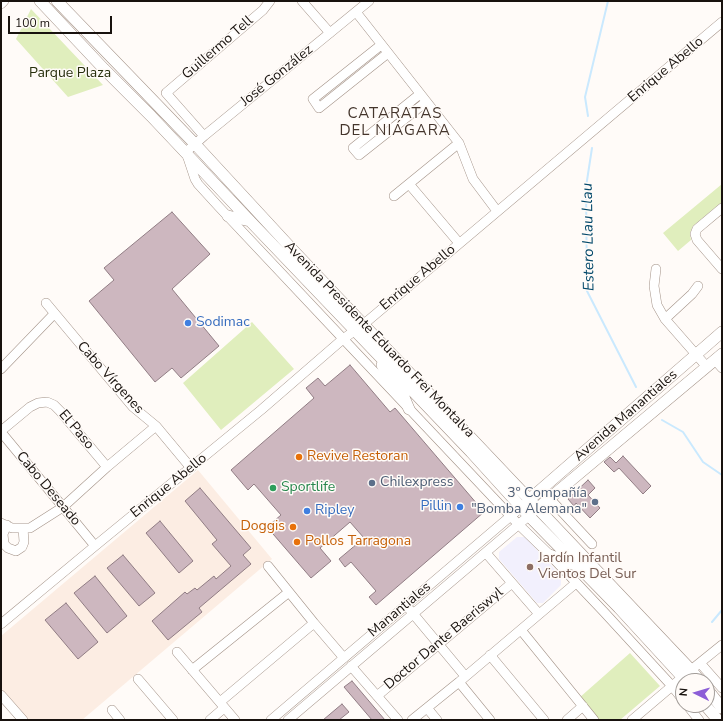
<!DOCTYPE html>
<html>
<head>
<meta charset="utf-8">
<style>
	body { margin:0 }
	#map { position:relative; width:723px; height:721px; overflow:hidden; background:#fffbf8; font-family:"Nunito Sans",sans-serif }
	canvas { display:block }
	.frame { position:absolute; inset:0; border:2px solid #18120e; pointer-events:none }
	.north { position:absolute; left:675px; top:673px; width:40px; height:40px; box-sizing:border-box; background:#fffbf8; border:1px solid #a39e9a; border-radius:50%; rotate:275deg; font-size:11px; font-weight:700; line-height:16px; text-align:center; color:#18120e }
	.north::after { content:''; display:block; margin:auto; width:14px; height:18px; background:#8c5ed7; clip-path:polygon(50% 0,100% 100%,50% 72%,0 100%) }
	.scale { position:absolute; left:8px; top:16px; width:104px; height:18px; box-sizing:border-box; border:2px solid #18120e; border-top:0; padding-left:5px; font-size:12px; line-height:14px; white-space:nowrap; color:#18120e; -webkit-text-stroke:3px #fffbf8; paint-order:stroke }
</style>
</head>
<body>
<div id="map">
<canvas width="723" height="721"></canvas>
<div class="frame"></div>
<div class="north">N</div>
<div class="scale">100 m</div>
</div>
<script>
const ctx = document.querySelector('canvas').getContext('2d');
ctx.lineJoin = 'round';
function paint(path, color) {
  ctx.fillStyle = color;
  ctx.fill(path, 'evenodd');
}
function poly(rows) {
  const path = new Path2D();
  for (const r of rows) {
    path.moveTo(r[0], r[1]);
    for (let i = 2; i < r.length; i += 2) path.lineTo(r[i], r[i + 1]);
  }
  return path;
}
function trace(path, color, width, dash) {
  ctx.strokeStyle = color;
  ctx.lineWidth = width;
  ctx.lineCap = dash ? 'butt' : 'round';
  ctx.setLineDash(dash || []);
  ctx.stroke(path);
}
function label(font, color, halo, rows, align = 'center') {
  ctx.font = font + ' "Nunito Sans",sans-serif';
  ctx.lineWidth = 3;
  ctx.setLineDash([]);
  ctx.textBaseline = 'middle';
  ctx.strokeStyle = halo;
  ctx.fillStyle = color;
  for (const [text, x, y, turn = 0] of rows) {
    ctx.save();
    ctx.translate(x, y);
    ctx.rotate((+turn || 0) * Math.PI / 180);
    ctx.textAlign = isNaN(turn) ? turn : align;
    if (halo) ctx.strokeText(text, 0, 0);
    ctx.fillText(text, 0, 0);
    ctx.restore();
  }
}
paint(poly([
	[198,470,272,559,82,720,28,720,1,688,1,636]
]), '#fcede3');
paint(poly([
	[517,537,525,537,561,576,561,585,543,603,537,603,499,559,499,552]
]), '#f2f0fd');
paint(poly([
	[31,9,103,85,68,97,16,39],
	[722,184,722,202,693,226,690,233,691,240,678,251,663,233],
	[252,322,294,369,221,430,183,383],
	[630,653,660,686,620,720,598,720,579,698]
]), '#e0eebd');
trace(poly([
	[588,116,585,97,608,1],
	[592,148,586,187,587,291,636,387],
	[662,420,683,432,703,462,722,475],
	[712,622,722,610]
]), '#cae9fe', 2);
const building = poly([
	[172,212,210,254,172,289,219,346,181,378,172,368,155,382,89,301,114,280,104,268,172,212],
	[350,365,390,412,395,408,484,512,376,605,369,597,376,591,351,562,345,567,339,559,364,538,350,522,320,548,331,561,311,578,267,527,281,515,254,484,248,490,231,470,314,398,306,388,318,378,325,386,350,365],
	[623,456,651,486,643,494,619,468,614,472,604,462,610,457,616,463,623,456],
	[588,480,595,488,588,495,600,508,590,518,576,503,574,506,568,499,588,480],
	[200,488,251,548,243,555,251,564,199,608,202,612,168,640,152,621,185,592,187,594,195,588,197,590,214,576,216,579,231,566,212,544,217,540,185,501,200,488],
	[160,521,193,561,179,573,146,533,160,521],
	[123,555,155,593,139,606,107,568,123,555],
	[95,576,127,616,107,633,74,593,95,576],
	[66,603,98,642,78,659,45,620,66,603],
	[352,681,385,720,372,720,344,687,352,681],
	[342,704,349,712,339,720,323,720,342,704]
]);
paint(building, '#cdb7bf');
trace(building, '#917d84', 1);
const minor = poly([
	[302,1,330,33],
	[369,1,204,136,186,152,195,179,198,184,219,207,349,345,519,525,550,555,604,612,672,686,683,700],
	[1,4,4,1],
	[356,12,459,143,473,179,497,211],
	[381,45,313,99,319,108,388,53],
	[420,94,353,148,359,155,426,102],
	[204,136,166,93,263,10,270,1],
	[409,184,459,243],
	[394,196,459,143],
	[722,208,697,229,695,234,697,240,722,269],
	[656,269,654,286,657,305,665,319,707,367],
	[46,303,133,407,156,426,191,468],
	[665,319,692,294,698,286],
	[715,360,722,368],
	[1,369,54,314],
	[1,431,30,407,38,403,47,402,54,405,60,411,107,467],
	[1,432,63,507,95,546],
	[550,499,592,544],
	[1,523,12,528,30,528,63,507,107,467,156,426],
	[7,525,3,534,4,544,8,548,16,551,22,547,24,542,23,528],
	[486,553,539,614],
	[268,566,314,623,344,658],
	[410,610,465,676],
	[1,624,95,546,261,410,343,339,364,324,722,22],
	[521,630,594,720],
	[177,652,235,720],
	[490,655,544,720],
	[700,663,722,688],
	[351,666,398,720],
	[192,670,289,592],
	[138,679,173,720],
	[459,682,490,720],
	[1,695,23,720],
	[377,696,512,583],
	[220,702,314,623],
	[687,705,699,720],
	[427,708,437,720],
	[112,710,120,720],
	[210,720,224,708],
	[271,720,526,503],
	[288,720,538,508],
	[412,720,459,682,576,583],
	[567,720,583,706],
	[632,720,691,670,722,645]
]);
const major = poly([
	[40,1,104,69,151,116,250,221,471,452,529,516,619,608,686,681],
	[57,1,195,144,291,248,691,670,700,681],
	[228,216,250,221],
	[382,365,385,371,404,397,409,409],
	[530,499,722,332],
	[538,508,722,354],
	[550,555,575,565],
	[707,689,722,708],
	[705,705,718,720]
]);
trace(minor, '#a29186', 10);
trace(major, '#a29186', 12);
trace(minor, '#fff', 9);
trace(major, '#fff', 11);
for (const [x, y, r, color] of [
	[188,323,4,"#3f7fe0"],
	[299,457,4,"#e8710a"],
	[372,483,4,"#5c6f8a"],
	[273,488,4,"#2e9e5b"],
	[595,502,4,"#5c6f8a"],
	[460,507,4,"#3f7fe0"],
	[307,511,4,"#3f7fe0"],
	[293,527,4,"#e8710a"],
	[297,542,4,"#e8710a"],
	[530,567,4,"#8d6e63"]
]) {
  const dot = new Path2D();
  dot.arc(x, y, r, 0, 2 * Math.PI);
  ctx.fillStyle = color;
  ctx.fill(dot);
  trace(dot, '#fffbf8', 1.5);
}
label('14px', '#18120e', '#fffbf8', [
	["Guillermo Tell",218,48,-41],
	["Enrique Abello",666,70,-40],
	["José González",277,76,-39],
	["Enrique Abello",418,278,-40],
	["Avenida Presidente Eduardo Frei Montalva",379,340,46],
	["Cabo Vírgenes",110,378,48],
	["Avenida Manantiales",626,416,-41],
	["El Paso",76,430,50],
	["Enrique Abello",169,486,-39],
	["Cabo Deseado",48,489,50],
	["Manantiales",400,610,-40],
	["Doctor Dante Baeriswyl",444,639,-40]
]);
label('14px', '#272f0c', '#fffbf8', [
	["Parque Plaza",70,74]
]);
label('14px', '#366cbe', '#fffbf8', [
	["Sodimac",196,323],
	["Pillin",452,507,"right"],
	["Ripley",315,511]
], 'left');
label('14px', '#c56008', '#fffbf8', [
	["Revive Restoran",307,457],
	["Doggis",285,527,"right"],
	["Pollos Tarragona",305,542]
], 'left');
label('14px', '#4e5e75', '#fffbf8', [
	["Chilexpress",380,483],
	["3º Compañía",587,494,"right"],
	["\"Bomba Alemana\"",587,510,"right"]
], 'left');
label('14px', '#27864d', '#fffbf8', [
	["Sportlife",281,488]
], 'left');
label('14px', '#785e54', '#fffbf8', [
	["Jardín Infantil",538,559],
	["Vientos Del Sur",538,575]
], 'left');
ctx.letterSpacing = '1px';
label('15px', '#44352c', '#fffbf8', [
	["CATARATAS",395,114],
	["DEL NIÁGARA",395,131]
]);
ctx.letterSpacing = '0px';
label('italic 15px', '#03486a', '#fffbf8', [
	["Estero Llau Llau",589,237,-91]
]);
</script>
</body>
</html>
